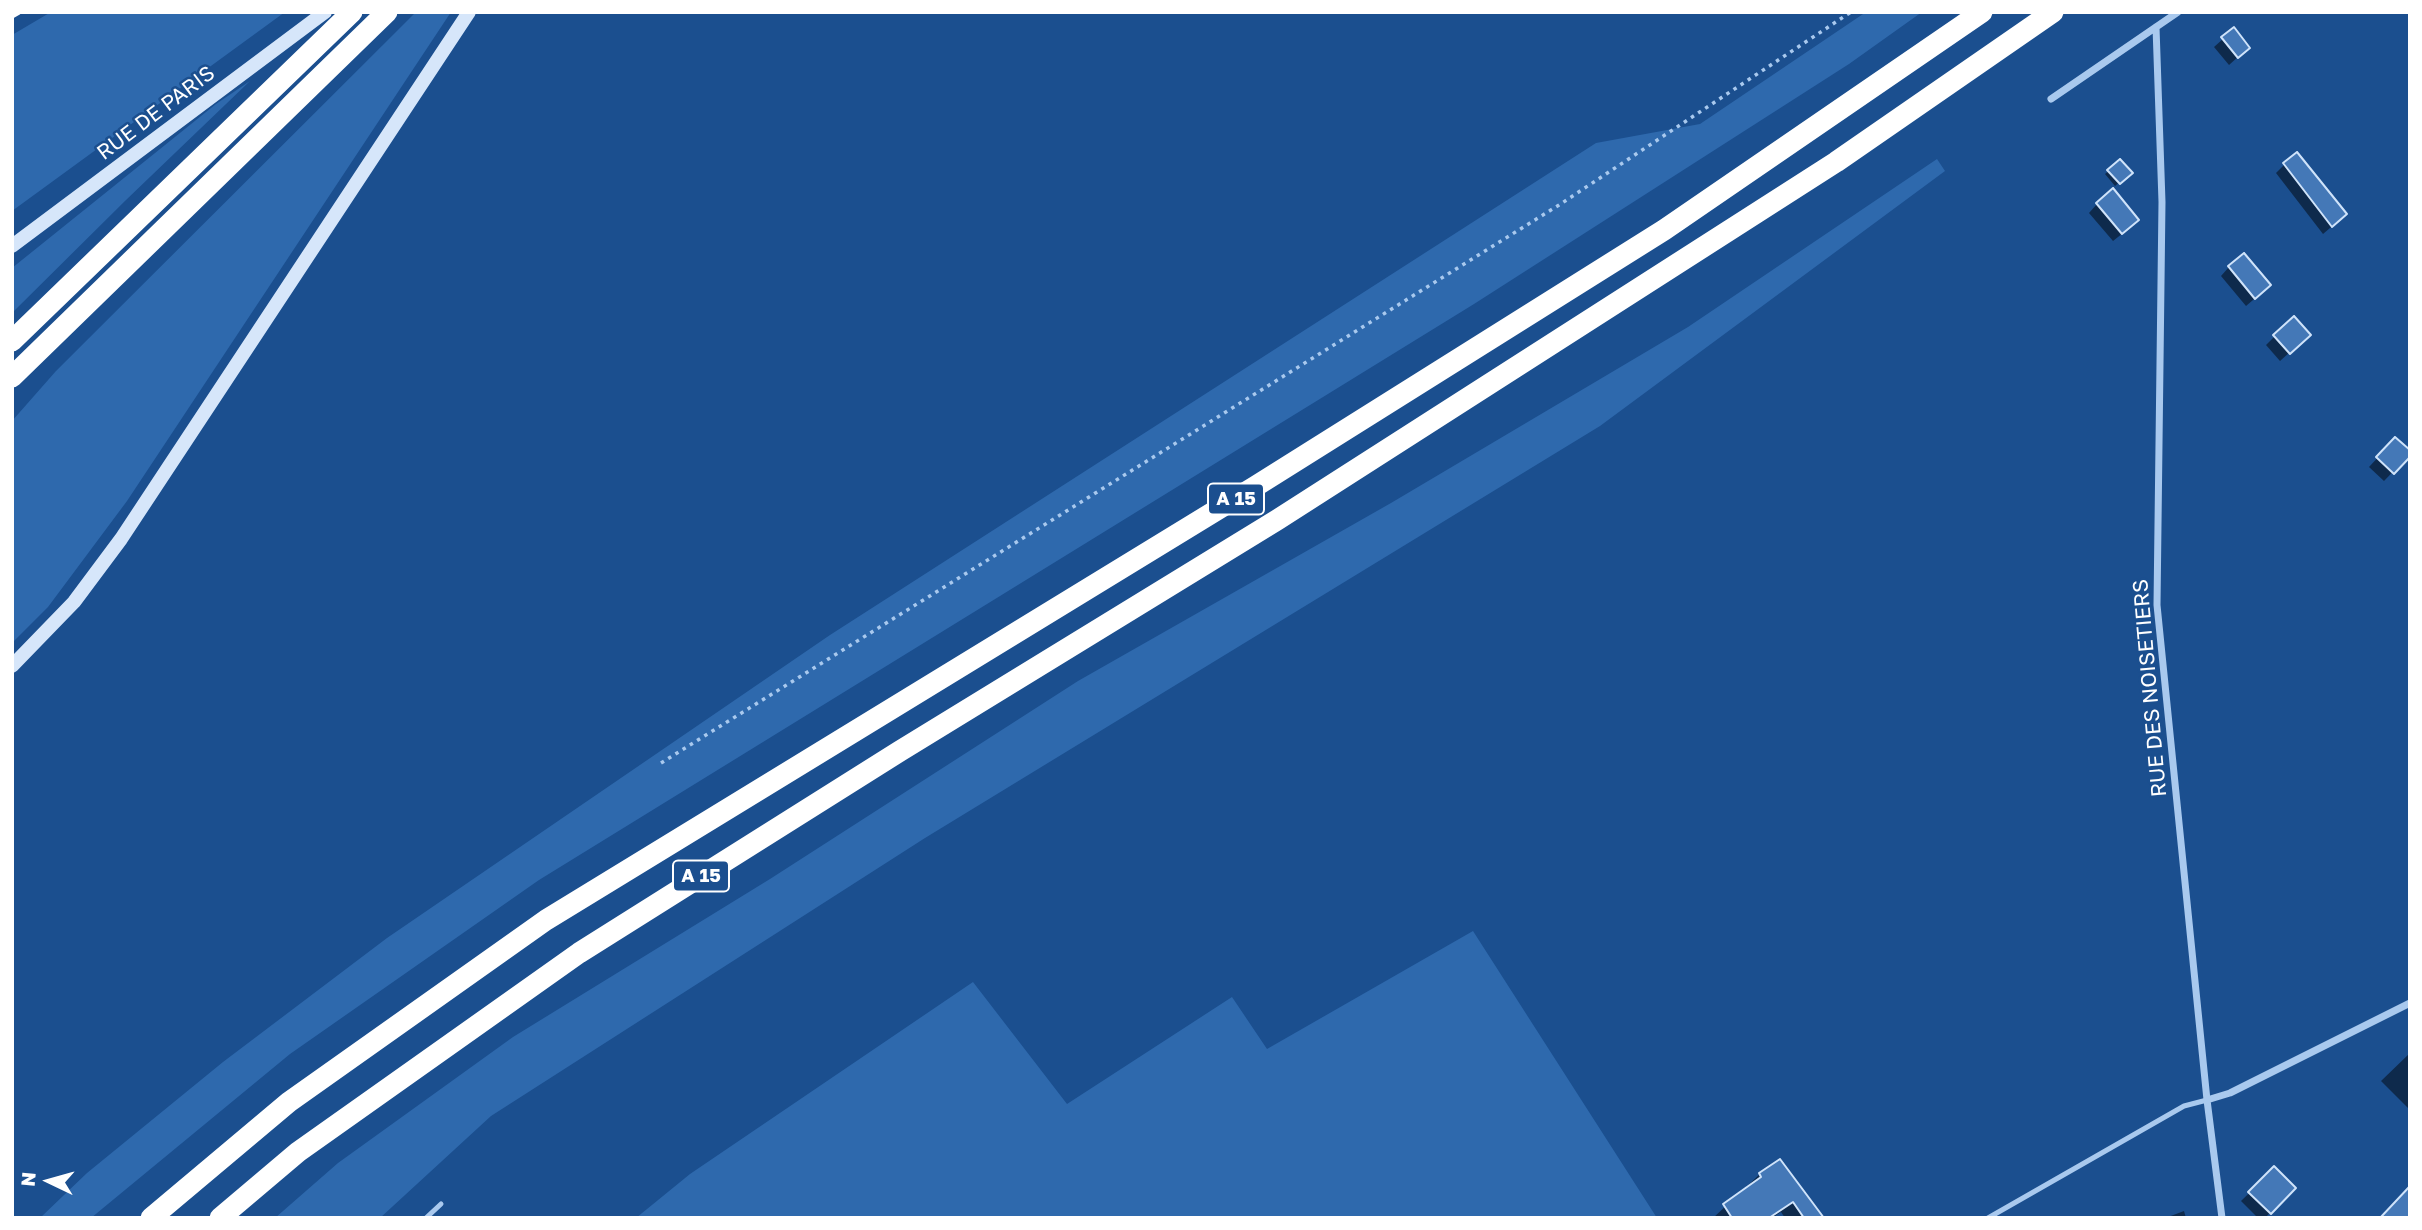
<!DOCTYPE html>
<html>
<head>
<meta charset="utf-8">
<style>
	body { margin:0 }
	#map { position:relative; width:2422px; height:1230px; overflow:hidden; background:#1b4f8f; font-family:"Golos Text",sans-serif }
	canvas { display:block }
	.frame { position:absolute; inset:0; border:14px solid #fff; pointer-events:none }
	.north { position:absolute; left:14px; top:1146px; width:70px; height:70px; -webkit-text-stroke:5px #1b4f8f; paint-order:stroke; rotate:275deg; font-size:19px; font-weight:700; line-height:28px; text-align:center; color:#fff }
	.north::after { content:''; display:block; margin:auto; width:24px; height:32px; background:#fff; clip-path:polygon(50% 0,100% 100%,50% 72%,0 100%) }
</style>
</head>
<body>
<div id="map">
<canvas width="2422" height="1230"></canvas>
<div class="frame"></div>
<div class="north">N</div>
</div>
<script>
const ctx = document.querySelector('canvas').getContext('2d');
ctx.lineJoin = 'round';
function paint(path, color) {
  ctx.fillStyle = color;
  ctx.fill(path, 'evenodd');
}
function poly(rows) {
  const path = new Path2D();
  for (const r of rows) {
    path.moveTo(r[0], r[1]);
    for (let i = 2; i < r.length; i += 2) path.lineTo(r[i], r[i + 1]);
  }
  return path;
}
function trace(path, color, width, dash) {
  ctx.strokeStyle = color;
  ctx.lineWidth = width;
  ctx.lineCap = dash ? 'butt' : 'round';
  ctx.setLineDash(dash || []);
  ctx.stroke(path);
}
function label(font, color, halo, rows, align = 'center') {
  ctx.font = font + ' "Golos Text",sans-serif';
  ctx.lineWidth = 5;
  ctx.setLineDash([]);
  ctx.textBaseline = 'middle';
  ctx.strokeStyle = halo;
  ctx.fillStyle = color;
  for (const [text, x, y, turn = 0] of rows) {
    ctx.save();
    ctx.translate(x, y);
    ctx.rotate((+turn || 0) * Math.PI / 180);
    ctx.textAlign = isNaN(turn) ? turn : align;
    if (halo) ctx.strokeText(text, 0, 0);
    ctx.fillText(text, 0, 0);
    ctx.restore();
  }
}
paint(poly([
	[51,12,285,12,12,211,12,35],
	[416,12,451,12,127,501,48,607,12,643,12,421,56,371],
	[1866,12,1922,12,1849,64,1474,304,539,880,290,1054,91,1218,40,1218,87,1173,223,1062,387,938,830,635,1596,143,1700,124],
	[250,81,126,200,12,313,12,268,216,104],
	[1937,159,1945,171,1600,426,925,838,491,1116,380,1218,275,1218,338,1163,513,1037,770,879,1078,681,1391,503,1688,327],
	[1473,931,1657,1218,636,1218,690,1174,973,982,1067,1104,1232,997,1267,1049]
]), '#2e69ad');
paint(poly([
	[2233,30,2239,56,2229,65,2214,47],
	[2120,161,2130,173,2115,186,2105,174],
	[2284,165,2337,222,2323,234,2276,173],
	[2097,204,2128,229,2113,241,2089,213],
	[2229,267,2260,294,2246,306,2221,276],
	[2275,336,2300,343,2280,361,2266,345],
	[2395,439,2410,454,2384,481,2369,467],
	[2410,1053,2410,1110,2381,1081],
	[2274,1169,2294,1188,2265,1218,2258,1218,2241,1201],
	[1760,1174,1822,1218,1785,1218,1781,1212,1772,1218,1713,1218],
	[2184,1211,2186,1218,2167,1218,2168,1217]
]), '#0007');
const building = poly([
	[2234,27,2250,48,2238,58,2221,37,2234,27],
	[2297,152,2347,214,2332,227,2283,163,2297,152],
	[2120,159,2133,173,2120,184,2107,170,2120,159],
	[2113,188,2139,220,2122,234,2096,203,2113,188],
	[2244,253,2271,285,2255,299,2228,266,2244,253],
	[2294,316,2311,335,2290,354,2273,335,2294,316],
	[2395,437,2410,450,2410,457,2394,474,2376,457,2395,437],
	[1780,1159,1824,1218,1804,1218,1793,1202,1769,1218,1732,1218,1723,1204,1761,1177,1759,1173,1780,1159],
	[2274,1166,2296,1188,2271,1214,2248,1192,2274,1166],
	[2410,1186,2410,1218,2380,1218,2410,1186]
]);
paint(building, '#4478b7');
trace(building, '#cfe3fa', 2);
trace(poly([
	[661,763,1559,205,1851,12]
]), '#a9c9ee', 3.5, [3.5, 5]);
trace(poly([
	[426,1218,441,1204],
	[1988,1218,2184,1106,2207,1100]
]), '#a9c9ee', 5);
trace(poly([
	[2156,27,2162,202,2157,605,2207,1100,2222,1218],
	[2051,99,2178,12],
	[2207,1100,2230,1093,2410,1003]
]), '#a9c9ee', 7);
trace(poly([
	[12,246,325,12],
	[12,666,74,602,121,539,469,12]
]), '#d6e6fa', 14);
trace(poly([
	[12,341,352,12],
	[12,377,387,12],
	[151,1218,289,1102,546,920,1256,486,1664,230,1982,12],
	[220,1218,298,1152,579,953,900,751,1277,520,1836,162,2053,12]
]), '#fff', 21);
trace(poly([
	[12,16,19,12]
]), '#fff', 5, [12, 5]);
for (const [x, y, w] of [
	[1236,499,56],
	[701,876,56]
]) {
  const box = new Path2D();
  box.roundRect(x - w / 2, y - 15.5, w, 31, 5);
  ctx.fillStyle = '#1b4f8f';
  ctx.fill(box);
  trace(box, '#fff', 2);
}
label('bold 19px', '#fff', null, [
	["A 15",1236,499],
	["A 15",701,876]
]);
label('21px', '#fff', '#1b4f8f', [
	["RUE DE PARIS",156,113,-37],
	["RUE DES NOISETIERS",2150,688,-95]
]);
</script>
</body>
</html>
